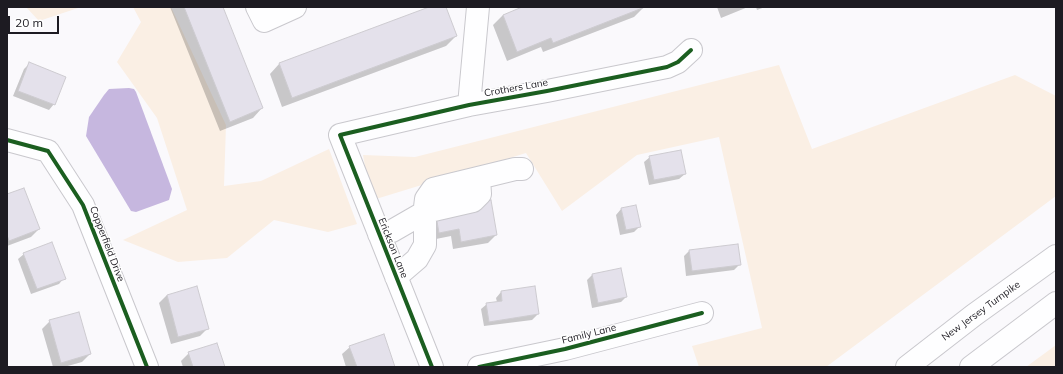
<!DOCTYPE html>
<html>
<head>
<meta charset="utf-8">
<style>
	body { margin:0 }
	#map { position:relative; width:1063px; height:374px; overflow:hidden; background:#faf9fc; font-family:Mulish,sans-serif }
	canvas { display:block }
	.frame { position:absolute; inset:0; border:8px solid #1d1b22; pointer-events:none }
	.scale { position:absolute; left:8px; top:16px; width:51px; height:18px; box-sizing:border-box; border:2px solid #1d1b22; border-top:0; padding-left:5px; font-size:12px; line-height:14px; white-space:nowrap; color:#1d1b22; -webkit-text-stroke:3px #fff; paint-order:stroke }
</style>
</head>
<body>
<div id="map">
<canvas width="1063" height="374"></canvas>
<div class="frame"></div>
<div class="scale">20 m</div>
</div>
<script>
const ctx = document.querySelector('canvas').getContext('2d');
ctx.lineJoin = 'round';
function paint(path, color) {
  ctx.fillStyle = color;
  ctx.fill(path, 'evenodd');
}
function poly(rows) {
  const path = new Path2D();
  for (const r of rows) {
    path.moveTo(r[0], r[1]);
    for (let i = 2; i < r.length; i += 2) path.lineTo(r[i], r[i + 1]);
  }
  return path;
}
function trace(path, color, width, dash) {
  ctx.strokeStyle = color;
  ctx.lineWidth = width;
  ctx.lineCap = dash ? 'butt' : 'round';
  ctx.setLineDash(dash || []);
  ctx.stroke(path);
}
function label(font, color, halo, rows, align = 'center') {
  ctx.font = font + ' Mulish,sans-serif';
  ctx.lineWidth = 3;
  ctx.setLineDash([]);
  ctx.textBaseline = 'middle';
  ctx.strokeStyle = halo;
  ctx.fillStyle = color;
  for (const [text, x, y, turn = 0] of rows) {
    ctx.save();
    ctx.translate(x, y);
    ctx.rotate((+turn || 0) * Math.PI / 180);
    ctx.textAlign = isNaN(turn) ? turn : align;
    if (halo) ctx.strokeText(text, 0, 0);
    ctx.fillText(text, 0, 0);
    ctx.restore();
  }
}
paint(poly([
	[26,7,81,7,39,21],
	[133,7,171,7,226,125,224,186,261,181,329,149,357,224,328,232,274,220,227,258,178,262,123,240,187,210,157,118,117,62,141,22],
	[779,65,812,149,1015,75,1056,96,1056,196,826,367,699,367,692,346,762,328,719,137,637,155,562,211,526,153,376,199,367,178,363,155,415,157],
	[1056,345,1056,367,1026,367]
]), '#faefe4');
paint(poly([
	[129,88,134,89,136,92,172,189,169,200,136,212,131,211,86,136,89,117,104,95,109,89]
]), '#c6b7df');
paint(poly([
	[170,7,222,7,262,108,253,118,220,131],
	[432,7,445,7,456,36,446,46,282,107,270,74,279,64],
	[525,7,644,7,634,17,543,52,541,47,507,61,493,25,503,15],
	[717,7,748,7,721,18],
	[756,7,765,7,757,10],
	[29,64,54,104,49,110,13,96,24,69],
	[650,157,685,174,679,179,649,185,644,162],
	[7,195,39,229,31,237,7,246],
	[621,209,639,227,634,232,620,235,616,215],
	[435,211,496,235,488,243,453,249,451,236,431,240],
	[689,251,739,265,734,270,686,276,684,256],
	[24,254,64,278,59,284,31,294,18,259],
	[620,269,626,297,621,302,592,308,587,280,592,275],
	[501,292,538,314,532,320,484,326,481,309,487,304,497,302,496,298],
	[167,295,208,328,200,336,171,344,159,303],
	[50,321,90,354,82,362,64,367,53,367,42,329],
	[350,347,394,367,346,367,342,354],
	[189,353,224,367,183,367,181,361]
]), '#0003');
const building = poly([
	[184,7,223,7,263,108,230,122,184,7],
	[429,7,446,7,457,36,292,98,279,63,429,7],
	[522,7,645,7,553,43,551,38,517,52,503,15,522,7],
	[29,62,66,77,55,105,18,91,29,62],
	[681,150,686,174,654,180,649,156,681,150],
	[24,188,40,229,9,241,7,235,7,194,24,188],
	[491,200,497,235,461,242,459,229,439,233,435,210,491,200],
	[636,205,641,227,626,230,621,208,636,205],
	[52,242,66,279,37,289,23,253,52,242],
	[738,244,741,265,692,271,689,250,738,244],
	[621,268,627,297,598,303,592,274,621,268],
	[197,286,209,329,178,337,167,295,197,286],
	[535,286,539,314,489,322,486,303,502,301,501,291,535,286],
	[79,312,91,354,61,363,49,320,79,312],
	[384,334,395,367,357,367,349,346,384,334],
	[217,343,225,367,193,367,188,352,217,343]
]);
paint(building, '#e4e1eb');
trace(building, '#cdcbd0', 1);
const minor = poly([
	[257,7,264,21,295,7],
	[469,105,478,7],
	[7,140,48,151,83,205,147,367],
	[379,234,392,231,425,212,473,201,480,194,479,178],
	[396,277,417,259,425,245,425,207,426,199,433,189,515,169,522,169],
	[432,367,340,135,469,105,547,91,667,67,678,62,691,50],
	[479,367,565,349,702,313]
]);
const highway = poly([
	[907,367,974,315,1056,256],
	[971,367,1056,303]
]);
trace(minor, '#c9c8cd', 24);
trace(highway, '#c9c8cd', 24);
trace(minor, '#fefeff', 22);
trace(highway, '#fefeff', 22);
trace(poly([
	[7,140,48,151,83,205,147,367],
	[432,367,340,135,469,105,547,91,667,67,678,62,691,50],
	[479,367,565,349,702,313]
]), '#1b5e20', 4);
label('10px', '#1d1b22', '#fff', [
	["Crothers Lane",516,88,-10],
	["Copperfield Drive",107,244,69],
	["Erickson Lane",393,248,68],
	["New Jersey Turnpike",981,311,-36],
	["Family Lane",589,334,-14]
]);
</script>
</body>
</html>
